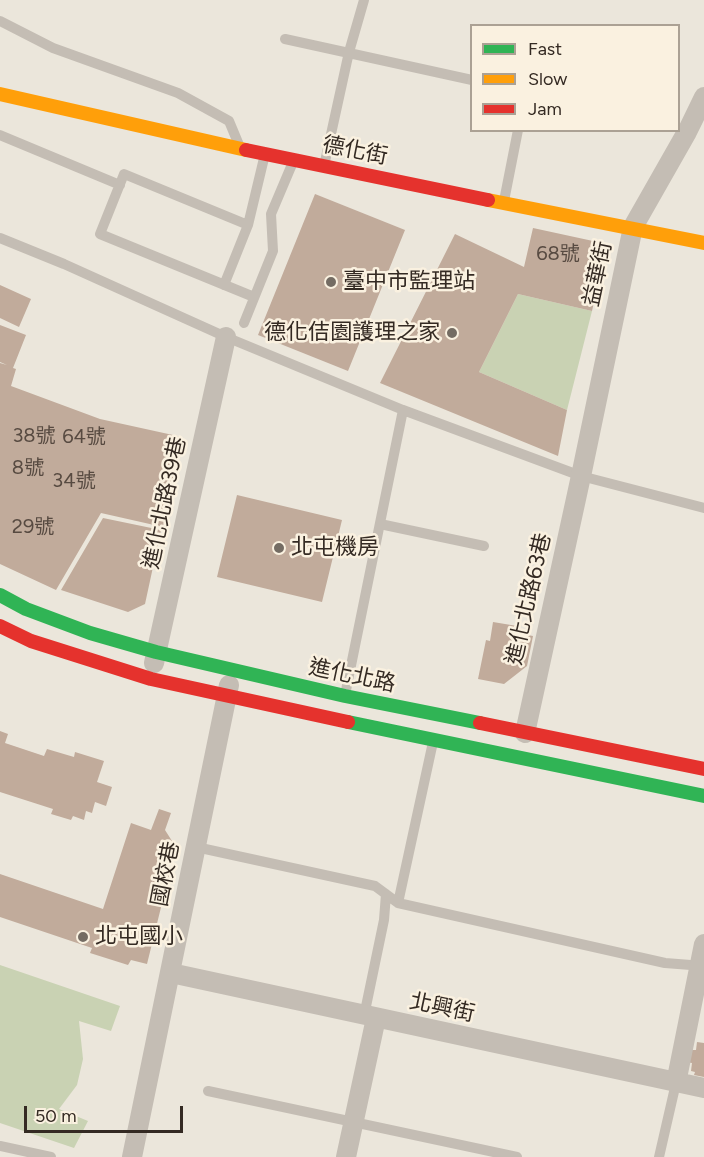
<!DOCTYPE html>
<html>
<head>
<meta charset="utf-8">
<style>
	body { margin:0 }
	#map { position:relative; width:704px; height:1157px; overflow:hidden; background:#ebe6db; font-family:Figtree,sans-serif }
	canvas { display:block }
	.legend { position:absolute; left:470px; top:24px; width:210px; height:108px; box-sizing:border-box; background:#faf1e0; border:2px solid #aba194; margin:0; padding:8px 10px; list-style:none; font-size:18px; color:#342a23 }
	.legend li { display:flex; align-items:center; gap:12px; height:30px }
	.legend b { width:30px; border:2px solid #aba194 }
	.scale { position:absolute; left:24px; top:1106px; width:159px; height:27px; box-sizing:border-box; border:3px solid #342a23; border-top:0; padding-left:8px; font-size:18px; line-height:21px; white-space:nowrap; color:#342a23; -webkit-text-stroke:4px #faf1e0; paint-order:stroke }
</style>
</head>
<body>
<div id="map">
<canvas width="704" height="1157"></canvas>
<ul class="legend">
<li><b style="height:8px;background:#30b455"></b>Fast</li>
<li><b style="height:8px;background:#ff9f0a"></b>Slow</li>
<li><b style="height:8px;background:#e5322d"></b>Jam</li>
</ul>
<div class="scale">50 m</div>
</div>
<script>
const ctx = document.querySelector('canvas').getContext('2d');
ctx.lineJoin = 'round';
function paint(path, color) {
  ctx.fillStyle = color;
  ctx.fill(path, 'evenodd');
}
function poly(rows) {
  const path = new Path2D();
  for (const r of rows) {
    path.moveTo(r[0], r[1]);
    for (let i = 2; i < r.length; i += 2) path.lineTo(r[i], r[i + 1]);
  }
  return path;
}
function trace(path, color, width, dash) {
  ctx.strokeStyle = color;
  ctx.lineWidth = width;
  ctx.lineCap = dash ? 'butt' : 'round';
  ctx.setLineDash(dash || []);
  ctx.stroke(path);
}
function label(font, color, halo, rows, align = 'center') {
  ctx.font = font + ' Figtree,"Noto Sans TC",sans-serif';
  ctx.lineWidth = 5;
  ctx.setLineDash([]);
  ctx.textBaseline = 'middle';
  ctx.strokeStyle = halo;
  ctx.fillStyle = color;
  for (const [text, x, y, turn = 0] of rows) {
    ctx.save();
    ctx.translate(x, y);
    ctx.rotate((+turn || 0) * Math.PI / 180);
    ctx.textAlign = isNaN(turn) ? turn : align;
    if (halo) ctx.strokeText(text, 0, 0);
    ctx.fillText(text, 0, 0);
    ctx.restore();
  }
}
paint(poly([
	[518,294,592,311,567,410,479,372],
	[0,965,120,1006,111,1031,79,1021,83,1059,77,1085,59,1109,88,1121,74,1148,0,1123]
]), '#c9d2b3');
paint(poly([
	[315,194,405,230,348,371,258,335],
	[533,228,593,241,604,259,592,311,518,294,479,372,567,410,558,456,380,383,455,234,524,267],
	[0,285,31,299,19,327,0,318],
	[0,325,26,335,13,368,16,369,11,386,100,419,182,437,163,527,101,513,56,590,0,564,0,363,7,365,0,362],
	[237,495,342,520,322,602,217,577],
	[103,518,161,530,145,604,128,612,61,590],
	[493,622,517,626,516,633,533,636,527,666,504,684,478,679,486,640,490,641],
	[0,731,8,734,5,743,44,756,47,749,74,757,75,752,104,761,97,782,112,787,106,806,95,802,92,813,86,811,84,820,73,816,71,820,51,814,53,809,0,792],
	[159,809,171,813,165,830,172,841,167,867,170,871,147,964,131,960,128,965,90,953,92,948,0,917,0,874,103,909,131,823,151,830],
	[697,1042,704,1043,704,1077,694,1075,695,1072,691,1071,692,1063,686,1062,688,1050,696,1050]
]), '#c1ab9b');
trace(poly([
	[0,21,53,48,178,93,229,121,239,145],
	[285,39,472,80],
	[0,135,120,185],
	[324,166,349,52,364,0],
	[504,201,518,130],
	[248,225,124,174,100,234,254,297],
	[0,238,64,264,226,337,403,410,581,476,704,508],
	[224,285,248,225,265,154],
	[244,323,273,251,271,214,293,162],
	[380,524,484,546],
	[345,695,403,410],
	[196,847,375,886,398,903,665,963,704,966],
	[398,903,433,742],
	[364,1016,384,920,386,894],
	[208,1091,517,1157],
	[0,1146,51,1157],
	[659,1157,676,1083]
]), '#c4bdb4', 10);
trace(poly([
	[154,663,226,337],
	[525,733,581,476,633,227,687,132,704,97],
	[171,973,704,1088],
	[676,1083,704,944],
	[132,1157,229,685],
	[346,1157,376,1018]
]), '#c4bdb4', 20);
trace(poly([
	[0,595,26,609,90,633,156,652,345,696,480,723],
	[348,722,704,796]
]), '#30b455', 14);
trace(poly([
	[0,94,246,150],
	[488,200,704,243]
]), '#ff9f0a', 14);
trace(poly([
	[246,150,488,200],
	[0,626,31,641,151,679,348,722],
	[480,723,704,769]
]), '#e5322d', 14);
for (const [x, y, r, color] of [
	[331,282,6,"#746c63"],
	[452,333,6,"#746c63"],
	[279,548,6,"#746c63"],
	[83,937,6,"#746c63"]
]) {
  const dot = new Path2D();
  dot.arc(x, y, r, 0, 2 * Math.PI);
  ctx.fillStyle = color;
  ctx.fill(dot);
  trace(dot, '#faf1e0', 2);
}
label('20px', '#574a41', null, [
	["68號",558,254],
	["38號",34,436],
	["64號",84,437],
	["8號",28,468],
	["34號",74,481],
	["29號",33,527]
]);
label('22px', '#342a23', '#faf1e0', [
	["德化街",355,151,11],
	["益華街",598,274,-78],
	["進化北路39巷",165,503,-78],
	["進化北路63巷",529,599,-77],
	["進化北路",352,676,12],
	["國校巷",166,874,-79],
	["北興街",442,1008,12]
]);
label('22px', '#342a23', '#faf1e0', [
	["臺中市監理站",343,282],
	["德化佶園護理之家",440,333,"right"],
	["北屯機房",291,548],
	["北屯國小",95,937]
], 'left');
</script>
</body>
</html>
